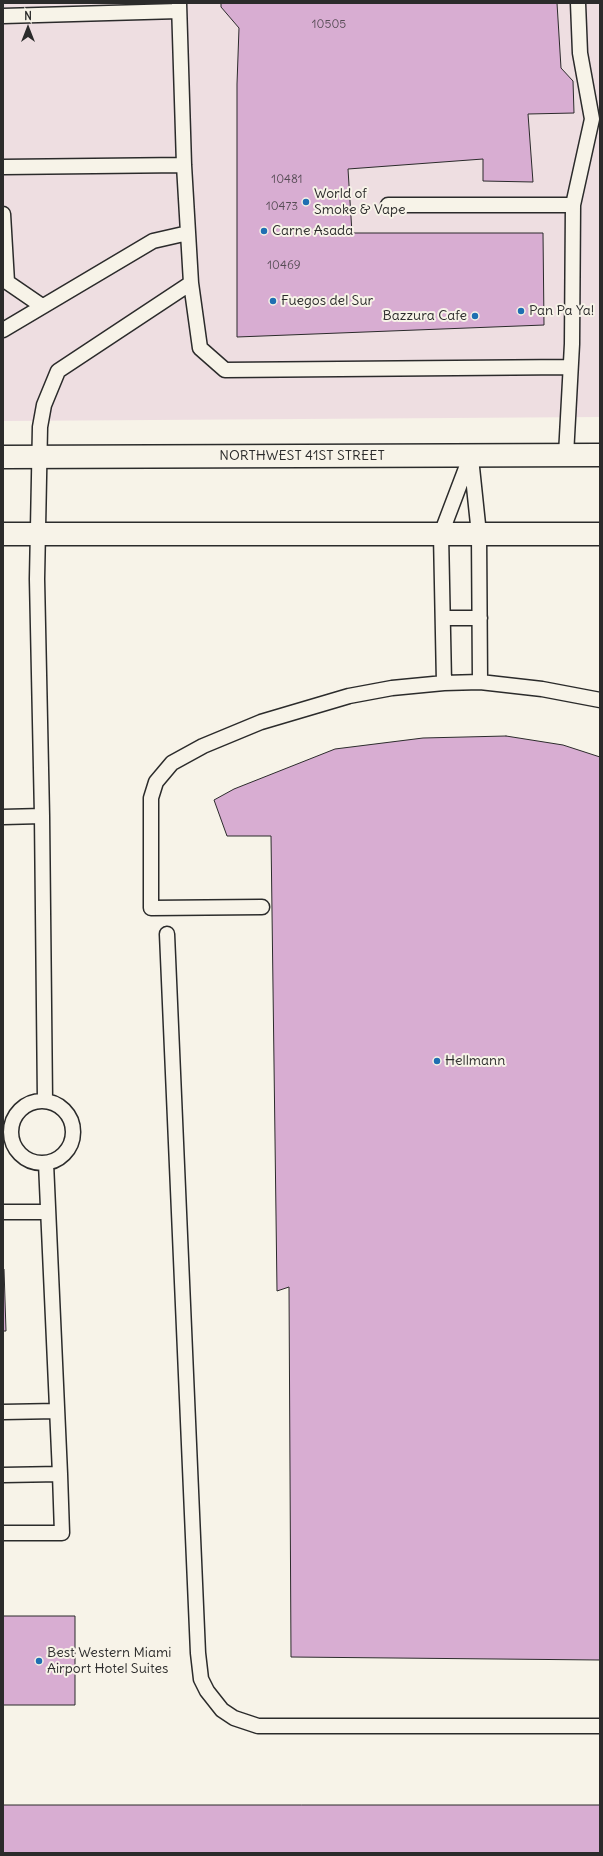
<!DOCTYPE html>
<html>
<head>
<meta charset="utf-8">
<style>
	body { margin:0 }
	#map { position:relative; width:603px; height:1856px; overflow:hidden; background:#f7f3e8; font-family:Delius,sans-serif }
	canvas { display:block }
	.frame { position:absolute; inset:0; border:4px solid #2b2b2b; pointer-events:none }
	.north { position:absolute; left:8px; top:8px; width:40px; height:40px; -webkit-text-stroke:3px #f7f3e8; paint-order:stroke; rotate:0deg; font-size:11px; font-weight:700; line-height:16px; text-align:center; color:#2b2b2b }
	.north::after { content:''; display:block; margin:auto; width:14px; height:18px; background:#2b2b2b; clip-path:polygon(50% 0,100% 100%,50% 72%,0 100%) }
</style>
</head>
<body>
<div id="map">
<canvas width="603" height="1856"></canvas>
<div class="frame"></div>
<div class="north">N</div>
</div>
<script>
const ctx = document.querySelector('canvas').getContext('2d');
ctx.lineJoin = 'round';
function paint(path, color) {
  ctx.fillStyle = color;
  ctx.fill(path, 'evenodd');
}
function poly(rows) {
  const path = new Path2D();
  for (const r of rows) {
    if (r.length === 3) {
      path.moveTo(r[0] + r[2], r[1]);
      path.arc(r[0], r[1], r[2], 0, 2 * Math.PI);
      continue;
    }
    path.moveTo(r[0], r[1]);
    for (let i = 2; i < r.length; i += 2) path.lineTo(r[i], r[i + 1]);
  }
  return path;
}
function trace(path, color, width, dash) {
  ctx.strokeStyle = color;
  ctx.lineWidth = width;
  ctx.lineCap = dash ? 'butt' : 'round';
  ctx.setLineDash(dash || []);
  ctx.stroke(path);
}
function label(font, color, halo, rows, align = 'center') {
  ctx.font = font + ' Delius,sans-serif';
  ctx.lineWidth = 4;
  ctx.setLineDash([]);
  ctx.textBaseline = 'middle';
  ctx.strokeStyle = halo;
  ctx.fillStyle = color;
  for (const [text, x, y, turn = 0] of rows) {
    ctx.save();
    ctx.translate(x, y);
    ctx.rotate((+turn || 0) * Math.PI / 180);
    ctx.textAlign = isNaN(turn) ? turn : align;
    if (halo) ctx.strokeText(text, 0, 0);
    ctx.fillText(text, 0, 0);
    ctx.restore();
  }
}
paint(poly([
	[3,3,600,3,600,417,3,421]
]), '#eedee1');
const building = poly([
	[221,3,557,3,561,68,573,81,574,113,528,114,533,182,483,181,483,159,348,169,352,233,543,233,544,325,237,337,237,84,239,28,221,7,221,3],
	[506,736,563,745,600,757,600,1660,291,1657,289,1287,277,1291,271,836,227,836,214,800,234,789,335,749,423,738,506,736],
	[3,1269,4,1269,6,1331,3,1331,3,1269],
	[3,1616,75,1616,75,1705,3,1705,3,1616],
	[3,1805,600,1805,600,1853,3,1853,3,1805]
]);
paint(building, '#d8add2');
trace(building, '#2b2b2b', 1);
const lane = poly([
	[3,16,179,11],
	[3,167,184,165],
	[388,205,573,205,572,344,566,455],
	[573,205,592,119,580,53,578,3],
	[3,214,7,282,42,306],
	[191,283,200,348,225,370,570,367],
	[3,330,153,241,188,233],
	[471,458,479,534,480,682],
	[443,618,480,618],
	[444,683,441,534,471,455],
	[3,817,42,816],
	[262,907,151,908,151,798,156,782,172,763,203,746,261,722,349,696,392,688,444,683,480,682,542,689,600,700],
	[167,934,198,1653,201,1679,207,1691,222,1710,234,1718,258,1726,600,1726],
	[42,1132,31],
	[45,1101,42,816,37,579,40,427,44,405,58,371,191,283,184,165,179,3],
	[3,1212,48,1212],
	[3,1412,57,1411],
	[3,1475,60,1474,46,1163],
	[3,1533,62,1533,60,1474]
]);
const primary = poly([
	[3,457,600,455],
	[3,534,600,534]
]);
trace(lane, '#2b2b2b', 17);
trace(primary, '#2b2b2b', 25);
trace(lane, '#f7f3e8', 14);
trace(primary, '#f7f3e8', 22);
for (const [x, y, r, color] of [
	[306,202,4,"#1f6fb2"],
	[264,231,4,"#1f6fb2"],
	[273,301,4,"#1f6fb2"],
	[521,311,4,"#1f6fb2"],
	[475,316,4,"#1f6fb2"],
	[437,1061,4,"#1f6fb2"],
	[39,1661,4,"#1f6fb2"]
]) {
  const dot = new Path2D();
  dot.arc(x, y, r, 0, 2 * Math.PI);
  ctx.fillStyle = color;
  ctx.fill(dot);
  trace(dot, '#f7f3e8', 1.5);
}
label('12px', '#564c55', null, [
	["10505",329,25],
	["10481",287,180],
	["10473",282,207],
	["10469",284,266]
]);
label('14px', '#2b2b2b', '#f7f3e8', [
	["World of",314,194],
	["Smoke & Vape",314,210],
	["Carne Asada",272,231],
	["Fuegos del Sur",281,301],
	["Pan Pa Ya!",529,311],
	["Bazzura Cafe",467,316,"right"],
	["Hellmann",445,1061],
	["Best Western Miami",47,1653],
	["Airport Hotel Suites",47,1669]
], 'left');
label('14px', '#2b2b2b', '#f7f3e8', [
	["NORTHWEST 41ST STREET",302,456]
]);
</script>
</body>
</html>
